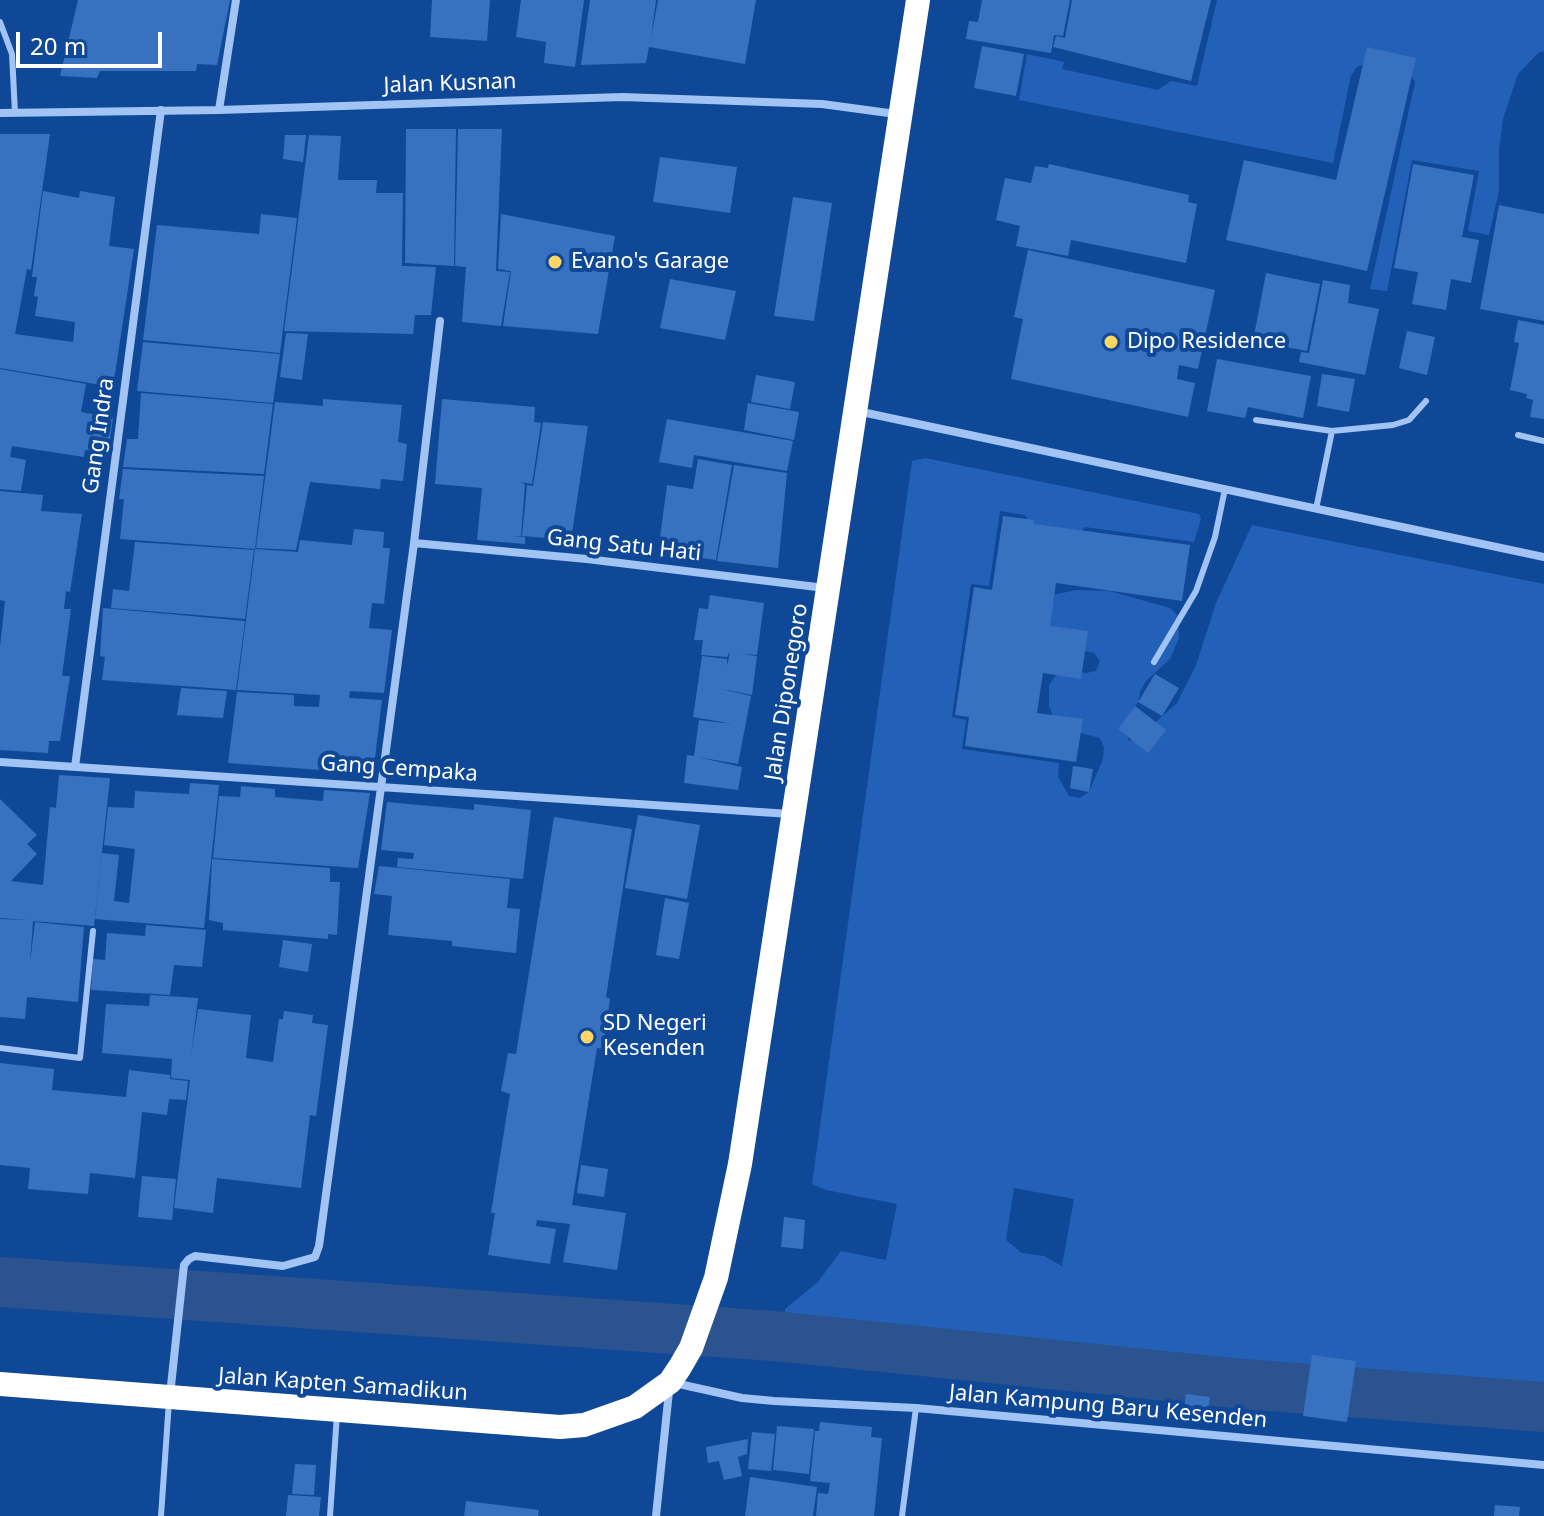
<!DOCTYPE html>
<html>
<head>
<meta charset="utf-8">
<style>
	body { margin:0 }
	#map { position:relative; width:1544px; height:1516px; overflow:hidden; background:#104898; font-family:"Noto Sans",sans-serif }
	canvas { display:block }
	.scale { position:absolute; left:16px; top:32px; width:146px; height:36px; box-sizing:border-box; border:4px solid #fff; border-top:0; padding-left:10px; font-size:24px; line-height:28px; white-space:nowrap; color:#fff; -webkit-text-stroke:6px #104898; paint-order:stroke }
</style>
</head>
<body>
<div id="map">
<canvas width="1544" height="1516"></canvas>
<div class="scale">20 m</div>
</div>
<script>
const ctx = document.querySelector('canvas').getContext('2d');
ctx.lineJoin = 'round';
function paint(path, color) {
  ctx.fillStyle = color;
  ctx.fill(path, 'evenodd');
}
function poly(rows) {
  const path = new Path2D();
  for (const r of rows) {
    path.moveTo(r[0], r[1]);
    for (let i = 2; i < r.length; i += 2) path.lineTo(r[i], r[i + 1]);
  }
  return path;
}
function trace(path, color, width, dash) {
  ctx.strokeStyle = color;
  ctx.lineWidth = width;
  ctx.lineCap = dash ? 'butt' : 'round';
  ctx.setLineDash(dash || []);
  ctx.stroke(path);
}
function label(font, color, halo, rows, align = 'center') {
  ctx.font = font + ' "Noto Sans",sans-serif';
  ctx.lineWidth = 8;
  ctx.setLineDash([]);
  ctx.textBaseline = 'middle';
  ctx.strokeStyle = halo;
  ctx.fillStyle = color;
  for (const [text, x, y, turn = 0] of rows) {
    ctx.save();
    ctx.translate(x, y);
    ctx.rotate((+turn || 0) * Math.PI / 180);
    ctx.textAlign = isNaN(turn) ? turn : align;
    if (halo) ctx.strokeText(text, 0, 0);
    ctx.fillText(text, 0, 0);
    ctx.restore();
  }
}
paint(poly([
	[1217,0,1544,0,1544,51,1538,53,1518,74,1503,119,1499,149,1499,190,1489,235,1468,231,1479,171,1412,160,1387,291,1370,289,1415,82,1405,62,1379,58,1357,67,1351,75,1333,163,1019,100,1027,54,1064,62,1062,69,1158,90,1171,81,1197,86],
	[925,458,1199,514,1201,519,1194,542,1085,527,1073,540,1039,538,1025,515,1000,511,989,586,971,584,952,717,966,720,962,749,1059,763,1058,777,1069,796,1080,798,1089,792,1103,759,1104,748,1100,738,1069,730,1053,717,1049,706,1049,685,1056,675,1065,670,1086,673,1096,671,1100,661,1094,653,1072,648,1046,624,1047,603,1054,595,1075,590,1109,591,1170,608,1178,616,1179,638,1170,659,1146,681,1140,692,1138,702,1132,710,1125,731,1129,741,1138,738,1177,703,1196,665,1216,603,1252,525,1544,584,1544,1395,785,1320,785,1309,817,1283,841,1251,886,1260,897,1204,826,1190,812,1184,912,461],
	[1014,1188,1074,1199,1062,1266,1044,1256,1022,1253,1006,1240]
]), '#2361b8');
trace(poly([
	[0,1282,774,1336,1244,1384,1544,1407]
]), '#2a538f', 50);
paint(poly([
	[78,0,230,0,217,65,197,64,196,71,100,71,97,78,60,76],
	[432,0,490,0,487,41,430,37],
	[521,0,584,0,575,67,544,63,546,42,516,37],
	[590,0,656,0,651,38,658,0,756,0,745,64,649,47,646,63,581,65],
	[982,0,1070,0,1063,36,1054,35,1051,53,966,39,969,21,978,22],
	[1072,0,1211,0,1191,81,1053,47,1056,36,1065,38],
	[982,46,1024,54,1016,96,974,88],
	[1367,47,1416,58,1367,271,1226,240,1244,160,1336,180],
	[406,129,456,129,454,266,405,263],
	[458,129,502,129,496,271,510,272,501,326,462,322,466,267,455,266],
	[0,134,50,134,31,270,27,269,15,334,73,342,75,322,35,316,38,297,34,296,37,277,32,277,43,191,79,198,80,191,115,197,109,246,134,249,113,387,0,368],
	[285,135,306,135,303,162,283,159],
	[309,135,341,136,338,180,377,180,376,193,403,193,402,266,436,267,431,315,415,315,413,334,284,331],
	[660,157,737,167,730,213,653,202],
	[1049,164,1189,195,1188,202,1197,204,1186,263,1071,240,1068,256,1016,246,1020,226,996,220,1005,178,1031,183,1035,166,1048,168],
	[1413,164,1474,175,1462,237,1479,240,1471,283,1451,279,1446,310,1412,304,1418,272,1394,268],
	[793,197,832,203,814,321,774,316],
	[1499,205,1544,214,1544,321,1480,309],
	[261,214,297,218,280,353,143,340,157,225,259,234],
	[501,214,615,236,598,334,503,326,511,271,498,269],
	[1028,250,1215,290,1198,369,1179,365,1177,379,1195,383,1188,417,1011,379,1023,319,1014,317],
	[1266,273,1320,284,1307,351,1253,341],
	[670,279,736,291,725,340,660,328],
	[1323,280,1350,285,1348,303,1379,309,1365,375,1299,362,1301,352,1309,353],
	[1518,320,1544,325,1544,419,1530,417,1533,400,1526,398,1527,394,1510,390,1519,343,1514,342],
	[1407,331,1435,337,1427,375,1399,368],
	[286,333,308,334,302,380,280,377],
	[143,342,280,354,273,403,137,391],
	[1217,359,1311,376,1303,418,1248,407,1245,418,1207,411],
	[0,369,86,384,81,412,113,418,108,453,85,450,84,457,12,446,10,457,26,460,21,491,0,489],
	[1322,374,1355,379,1349,412,1317,406],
	[756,375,795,382,790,409,751,402],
	[141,393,273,404,264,474,123,467,127,439,138,439],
	[323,399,402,405,398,442,407,444,403,481,381,479,380,489,310,482,296,550,256,548,275,402,323,406],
	[442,399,535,407,534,422,541,423,532,484,519,482,525,484,521,536,514,536,525,537,525,544,477,540,482,488,435,484],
	[748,403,799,412,794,440,744,430],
	[667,419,793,441,787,471,694,455,692,468,659,462],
	[543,422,588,426,571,540,522,536,527,485,533,486],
	[698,459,732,465,716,560,658,552,667,485,693,489],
	[734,465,787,473,778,568,717,561],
	[123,469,264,476,255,549,120,539,124,499,119,499],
	[0,491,43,495,41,511,82,514,70,592,66,591,64,609,71,609,62,676,70,676,60,741,49,741,48,753,0,750,0,647,5,601,0,600],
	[1003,516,1034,520,1034,524,1190,545,1182,601,1056,583,1050,626,1088,631,1081,679,1043,673,1037,713,1083,719,1076,762,965,746,969,717,955,715,974,587,992,590],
	[354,529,384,532,383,548,390,548,384,604,372,603,369,628,392,630,384,693,350,691,349,698,382,700,373,774,228,763,237,692,294,695,294,706,319,707,320,695,237,690,255,549,298,552,300,540,352,545],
	[135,542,254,550,245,619,111,608,113,589,129,591],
	[710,595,764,603,757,655,740,654,757,656,752,695,717,688,751,696,738,764,697,757,742,767,738,790,684,783,687,755,694,756,699,720,733,724,693,717,702,656,727,659,727,666,730,652,727,657,701,655,703,640,694,640,699,608,708,609],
	[103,608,245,621,236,690,102,680,105,657,100,656],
	[1155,674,1179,688,1162,716,1138,702],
	[181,688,227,691,223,718,177,715],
	[1135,706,1166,730,1148,753,1118,729],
	[1073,766,1093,769,1089,792,1070,788],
	[59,775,110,778,94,926,33,921,30,963,35,922,84,927,78,1002,27,997,25,1019,0,1017,0,919,29,920,0,918,0,799,37,835,27,844,37,854,11,881,43,885,50,807,56,808],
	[190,783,219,785,204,928,95,919,102,853,119,855,114,901,129,903,135,849,104,845,108,807,134,808,135,791,189,794],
	[241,786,275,789,275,797,323,801,324,790,370,793,358,868,213,858,219,796,240,797],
	[387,802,474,810,474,804,531,810,523,879,397,867,398,858,413,859,414,853,381,850],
	[638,815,700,825,687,899,625,888],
	[554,817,632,829,606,997,610,999,603,1049,597,1048,572,1205,626,1213,617,1270,563,1262,570,1224,537,1220,536,1226,556,1229,550,1264,488,1255,495,1213,491,1213,510,1094,501,1091,508,1053,516,1054],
	[212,859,330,868,330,882,340,882,337,935,328,934,328,939,223,930,223,923,209,920],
	[379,866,510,879,507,908,520,909,516,953,452,946,452,941,388,935,392,896,374,894],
	[665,898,689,903,679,959,656,955],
	[146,925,206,930,202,967,174,965,170,995,91,990,93,959,105,960,107,933,145,936],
	[283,940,312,944,308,972,279,967],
	[150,995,198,998,191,1057,198,1009,251,1015,246,1058,273,1062,279,1019,283,1019,284,1011,313,1015,312,1023,328,1025,316,1116,310,1115,301,1188,217,1178,213,1213,174,1208,190,1080,171,1078,172,1059,102,1053,106,1004,149,1006],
	[0,1063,54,1069,52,1090,126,1097,129,1070,170,1075,170,1079,188,1081,186,1100,169,1099,167,1115,142,1112,135,1178,90,1173,88,1194,28,1189,30,1168,0,1165],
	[581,1165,608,1169,604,1197,577,1193],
	[142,1176,176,1179,172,1220,138,1217],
	[784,1217,805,1220,803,1249,781,1247],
	[1312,1355,1356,1361,1347,1422,1303,1416],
	[1186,1394,1210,1397,1208,1412,1184,1410],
	[820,1422,872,1427,871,1437,882,1438,874,1516,816,1516,818,1493,828,1494,830,1483,810,1481,815,1431,819,1431],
	[777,1426,814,1429,809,1474,773,1470],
	[752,1432,775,1434,771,1471,748,1469],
	[748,1439,747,1454,738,1457,742,1476,724,1480,719,1461,708,1463,706,1447],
	[295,1464,316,1465,314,1495,292,1494],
	[750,1477,817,1487,813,1516,745,1516],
	[288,1495,321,1497,319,1516,286,1516],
	[466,1501,539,1510,538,1516,464,1516],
	[1495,1505,1520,1507,1519,1516,1494,1516]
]), '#3971c1');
trace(poly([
	[0,22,12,54,15,113],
	[1256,420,1332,431],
	[1518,435,1544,441],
	[1316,509,1332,431,1393,425,1409,420,1426,401],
	[1154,662,1196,591,1215,537,1225,489],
	[0,1048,80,1058,93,931],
	[161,1516,169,1401],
	[330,1516,337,1414],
	[902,1516,916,1408]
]), '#a1c4f4', 6);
trace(poly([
	[219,110,236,0],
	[0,113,219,110,622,97,822,104,896,114],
	[857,411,1544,557],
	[414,543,587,559,825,588],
	[0,762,790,814],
	[75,767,161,110],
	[170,1395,184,1265,189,1259,195,1256,283,1266,315,1257,319,1246,414,543,440,321],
	[656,1516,670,1382,742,1398,774,1401,916,1408,1544,1465]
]), '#a1c4f4', 8);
trace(poly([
	[0,1384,560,1427,584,1425,635,1407,670,1382,680,1367,691,1348,716,1278,740,1164,918,0]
]), '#fff', 24);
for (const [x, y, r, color] of [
	[555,262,8,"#ffd664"],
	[1111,342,8,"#ffd664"],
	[587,1037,8,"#ffd664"]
]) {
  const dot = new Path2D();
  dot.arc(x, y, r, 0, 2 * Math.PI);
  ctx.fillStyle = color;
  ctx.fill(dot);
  trace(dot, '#104898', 3);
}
label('22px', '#fff', '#104898', [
	["Jalan Kusnan",450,84,-2],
	["Gang Indra",99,436,-82],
	["Gang Satu Hati",624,546,6],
	["Jalan Diponegoro",787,692,-81],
	["Gang Cempaka",399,769,4],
	["Jalan Kapten Samadikun",343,1385,4],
	["Jalan Kampung Baru Kesenden",1108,1407,5]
]);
label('22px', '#fff', '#104898', [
	["Evano's Garage",571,262],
	["Dipo Residence",1127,342],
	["SD Negeri",603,1024],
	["Kesenden",603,1049]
], 'left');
</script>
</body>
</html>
